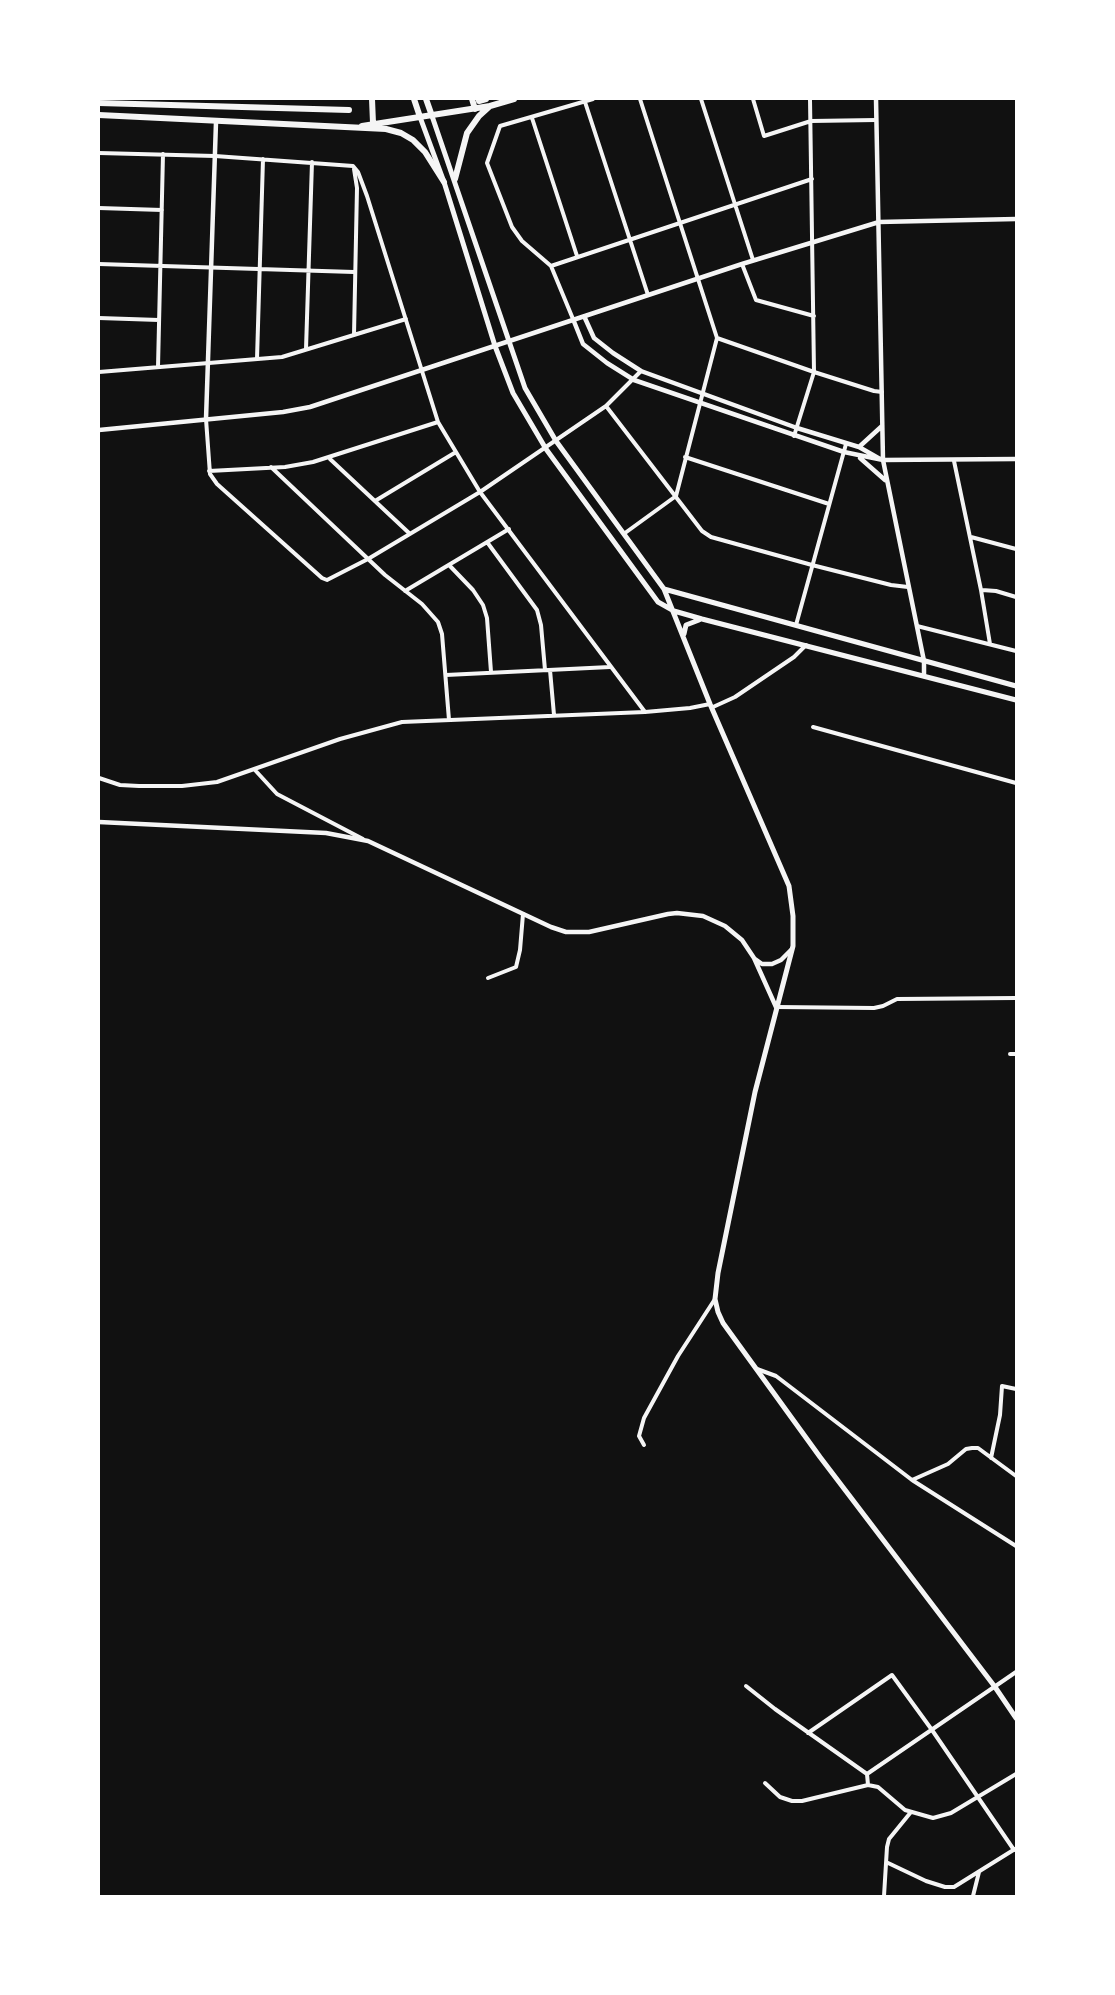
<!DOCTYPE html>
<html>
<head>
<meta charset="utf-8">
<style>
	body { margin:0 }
	#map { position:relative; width:1115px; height:1995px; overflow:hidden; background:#111; font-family:Helvetica,sans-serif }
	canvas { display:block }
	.frame { position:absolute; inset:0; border:100px solid #fff; pointer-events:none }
</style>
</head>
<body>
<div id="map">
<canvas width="1115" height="1995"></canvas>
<div class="frame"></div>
</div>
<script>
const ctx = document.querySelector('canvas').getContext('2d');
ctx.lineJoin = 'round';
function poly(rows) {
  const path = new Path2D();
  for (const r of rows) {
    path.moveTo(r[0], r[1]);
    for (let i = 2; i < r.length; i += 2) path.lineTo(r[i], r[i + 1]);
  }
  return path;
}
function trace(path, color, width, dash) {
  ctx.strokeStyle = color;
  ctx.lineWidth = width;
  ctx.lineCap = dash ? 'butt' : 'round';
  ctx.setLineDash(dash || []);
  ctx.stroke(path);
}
trace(poly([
	[701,99,753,260],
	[753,99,764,136,811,121,876,120],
	[585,102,648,295],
	[532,118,577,256],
	[99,153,215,156,353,166,358,172,367,196,438,422,480,492,645,712],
	[99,208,162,210],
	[99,264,354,272],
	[742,264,756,300,814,316],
	[551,266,522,241,512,227,487,163,500,126,593,99],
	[99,318,159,320],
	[573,319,551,266,812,179],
	[354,335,357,188,354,169],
	[717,338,814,372,874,391,882,392],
	[306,349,312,162],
	[257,359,263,159],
	[158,367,163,154],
	[641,371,606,406,702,531,711,537,812,565,891,585,908,587],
	[99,372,282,357,406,319],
	[206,419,210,474,217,484,322,578,327,580,368,559,480,492,606,406],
	[794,436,814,372,810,99],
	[685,457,829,504],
	[330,459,409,533],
	[954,461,981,590,990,644],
	[271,467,385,575,422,604,438,622,442,634,449,720],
	[209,471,285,467,313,462,438,422],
	[375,501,456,452],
	[625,533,676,496,717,338,640,99],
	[971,537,1016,549],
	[487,542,537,610,541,625,545,670],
	[449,565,473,590,483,605,487,618,491,672],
	[982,590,996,591,1016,597],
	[405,591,509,529],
	[796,625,846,444],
	[917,626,1016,651],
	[550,670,554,715],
	[446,675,610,667],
	[713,707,735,697,794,657,806,645],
	[813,727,1016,783],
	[254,769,277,794,363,839],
	[99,778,120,785,139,786,182,786,217,782,340,739,402,722,645,712,690,708,710,704],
	[488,978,516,967,520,950,523,914],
	[777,1007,874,1008,883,1006,897,999,1016,998],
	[1010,1054,1016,1054],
	[757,1369,776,1376,912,1480,1016,1546],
	[644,1445,639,1436,644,1418,678,1356,715,1299],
	[991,1458,1000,1415,1002,1386,1016,1389],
	[912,1480,948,1464,966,1449,972,1448,978,1448,1016,1476],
	[746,1686,775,1709,867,1774,1016,1672],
	[808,1733,892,1675,932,1730,1014,1850],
	[867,1774,868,1785,878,1787,905,1810,933,1818,951,1813,1016,1774],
	[765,1783,780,1797,792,1801,802,1801,868,1785],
	[886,1862,926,1881,945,1887,954,1887,1015,1849],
	[884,1896,887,1847,889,1839,911,1812],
	[973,1896,979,1872]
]), '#f5f5f5', 4);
trace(poly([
	[876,99,883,460,924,661,924,676],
	[584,316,594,338,613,353,641,371,797,428,859,447,880,459],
	[573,319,583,344,607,363,634,380,844,452,883,460,1016,459],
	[206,419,216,122],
	[99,430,283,412,310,407,742,264,879,222,1016,219],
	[859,447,882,426],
	[860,458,885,480],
	[99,822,326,833,368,841,551,927,566,932,589,932,668,914,677,913,703,916,725,926,742,940,754,958,776,1007],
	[755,959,762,964,772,964,781,960,791,950]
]), '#f5f5f5', 4.5);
trace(poly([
	[432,116,525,388,556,441,664,589,710,704,789,886,793,916,793,946,755,1092,718,1273,715,1299,718,1312,723,1323,820,1457,995,1687,1016,1718],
	[420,117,444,182,495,346,513,393,546,449,658,602,674,611,702,619,1016,700],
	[664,589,1016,686],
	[684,634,686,625,699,620]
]), '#f5f5f5', 5);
trace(poly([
	[372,99,373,123],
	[414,99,420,117],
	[426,99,432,116],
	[472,99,475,109],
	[479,101,486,99],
	[99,103,349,110],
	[99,115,386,129,401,133,413,140,425,152,444,182],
	[362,126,490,106,514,99],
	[455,179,467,133,479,116,490,106]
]), '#f5f5f5', 6);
</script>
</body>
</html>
